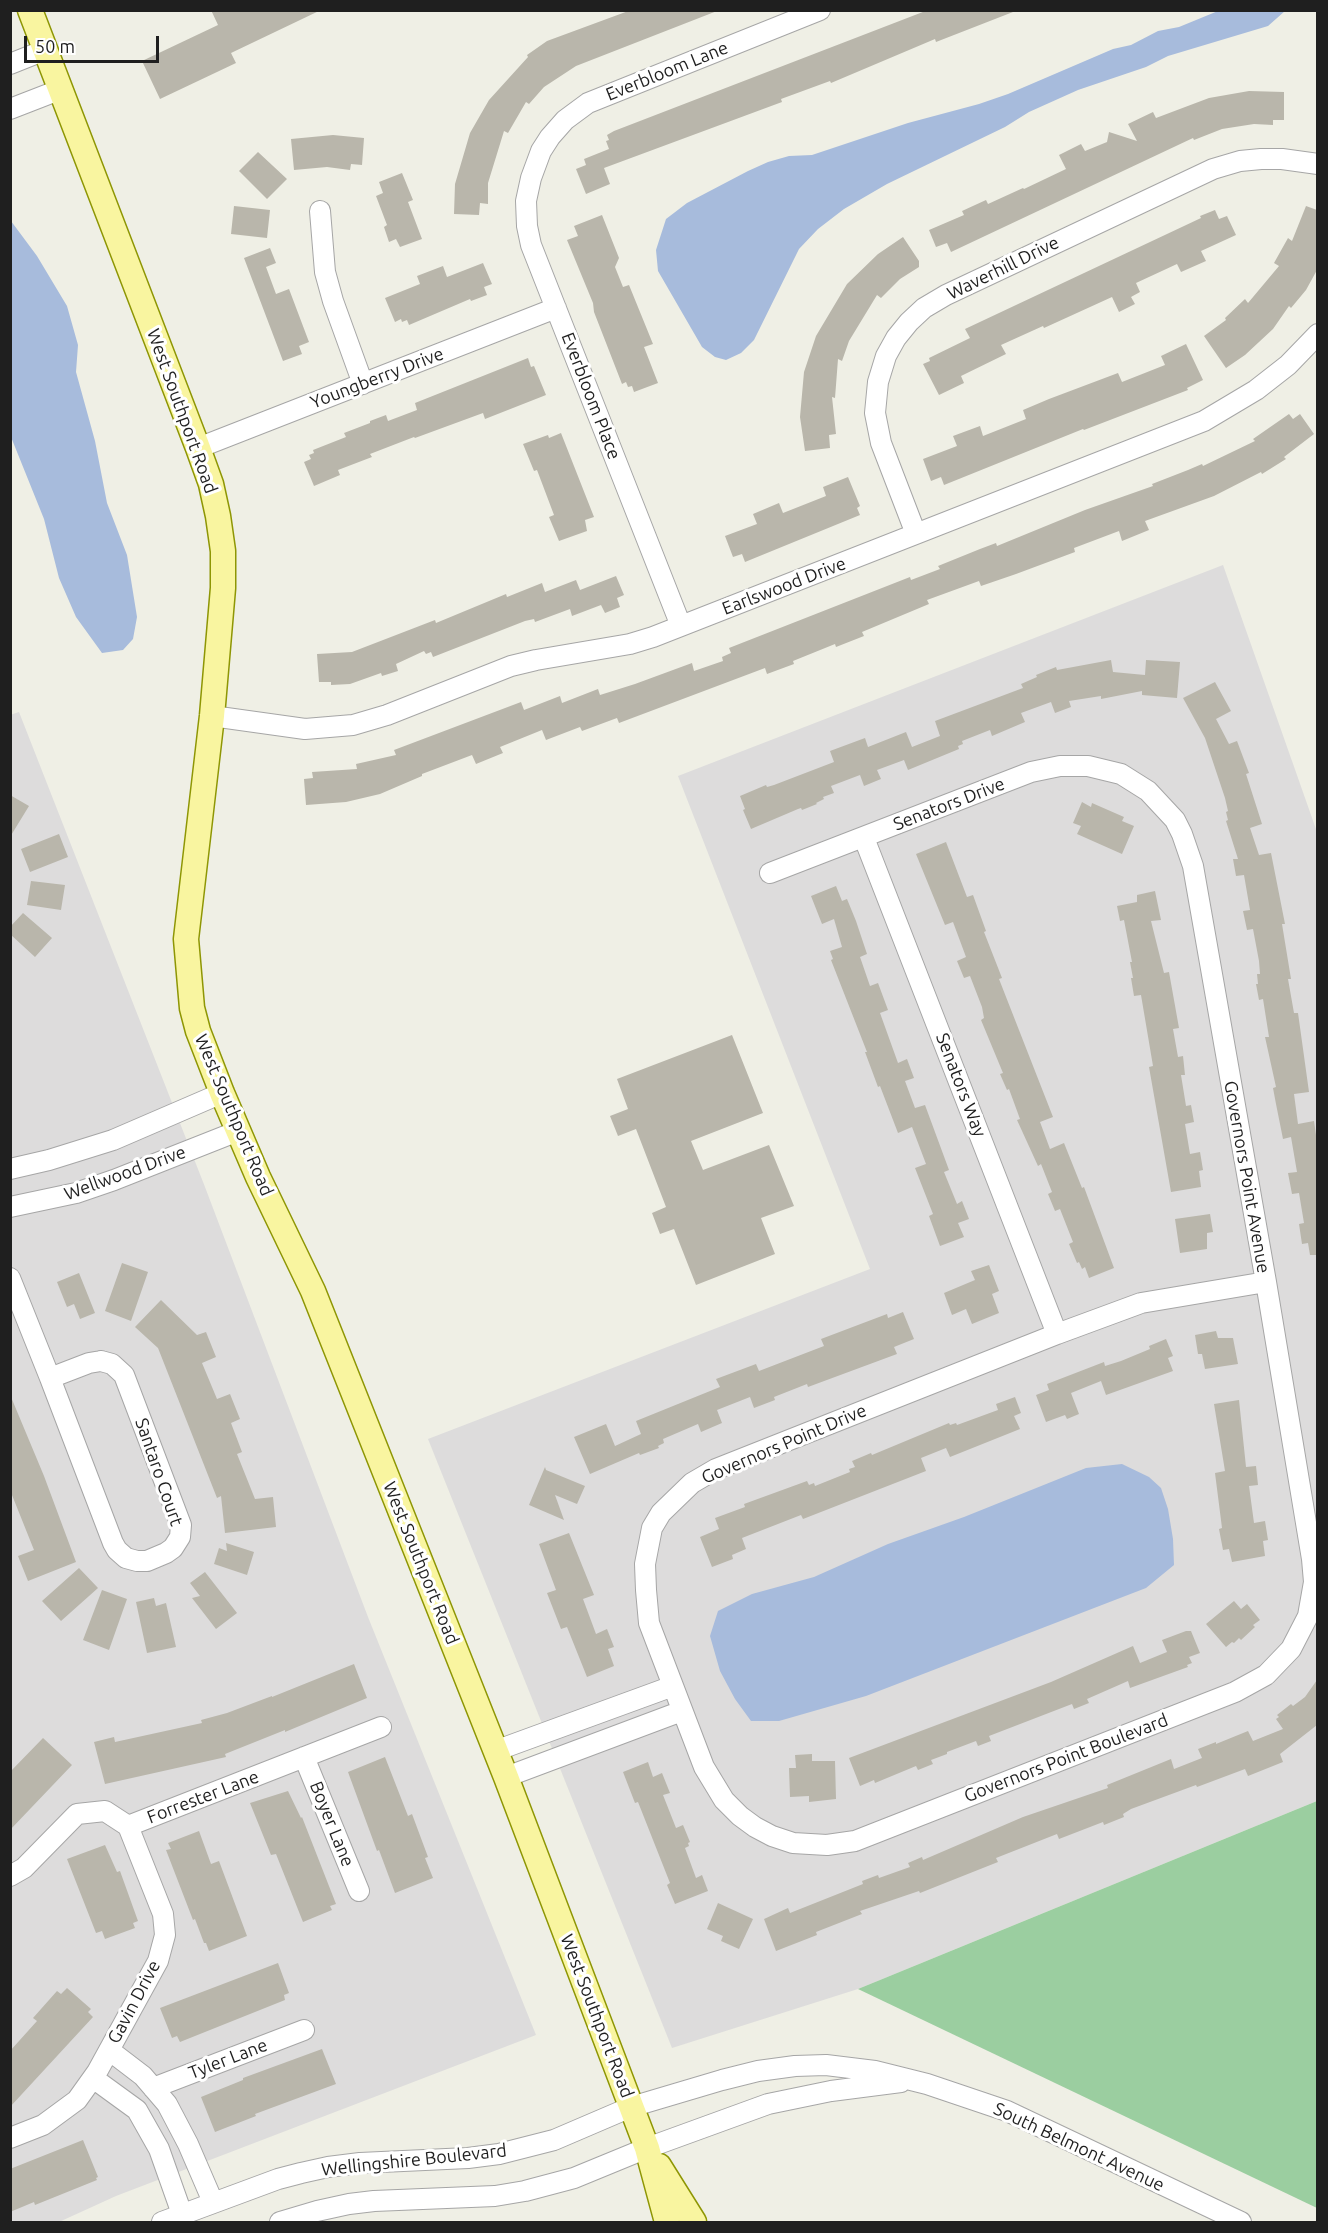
<!DOCTYPE html>
<html>
<head>
<meta charset="utf-8">
<style>
	body { margin:0 }
	#map { position:relative; width:1328px; height:2233px; overflow:hidden; background:#efefe5; font-family:Ubuntu,sans-serif }
	canvas { display:block }
	.frame { position:absolute; inset:0; border:12px solid #1f1f1f; pointer-events:none }
	.scale { position:absolute; left:24px; top:36px; width:135px; height:27px; box-sizing:border-box; border:3px solid #1f1f1f; border-top:0; padding-left:8px; font-size:18px; line-height:21px; white-space:nowrap; color:#1f1f1f; -webkit-text-stroke:4px #fff; paint-order:stroke }
</style>
</head>
<body>
<div id="map">
<canvas width="1328" height="2233"></canvas>
<div class="frame"></div>
<div class="scale">50 m</div>
</div>
<script>
const ctx = document.querySelector('canvas').getContext('2d');
ctx.lineJoin = 'round';
function paint(path, color) {
  ctx.fillStyle = color;
  ctx.fill(path, 'evenodd');
}
function poly(rows) {
  const path = new Path2D();
  for (const r of rows) {
    path.moveTo(r[0], r[1]);
    for (let i = 2; i < r.length; i += 2) path.lineTo(r[i], r[i + 1]);
  }
  return path;
}
function trace(path, color, width, dash) {
  ctx.strokeStyle = color;
  ctx.lineWidth = width;
  ctx.lineCap = dash ? 'butt' : 'round';
  ctx.setLineDash(dash || []);
  ctx.stroke(path);
}
function label(font, color, halo, rows, align = 'center') {
  ctx.font = font + ' Ubuntu,sans-serif';
  ctx.lineWidth = 6;
  ctx.setLineDash([]);
  ctx.textBaseline = 'middle';
  ctx.strokeStyle = halo;
  ctx.fillStyle = color;
  for (const [text, x, y, turn = 0] of rows) {
    ctx.save();
    ctx.translate(x, y);
    ctx.rotate((+turn || 0) * Math.PI / 180);
    ctx.textAlign = isNaN(turn) ? turn : align;
    if (halo) ctx.strokeText(text, 0, 0);
    ctx.fillText(text, 0, 0);
    ctx.restore();
  }
}
paint(poly([
	[1223,565,1317,832,1317,1801,858,1989,672,2048,428,1439,870,1269,678,776],
	[19,712,205,1187,368,1617,536,2035,116,2196,59,2222,11,2222,10,715]
]), '#dddcdc');
paint(poly([
	[1317,1801,1317,2208,858,1989]
]), '#9bcea0');
paint(poly([
	[1218,11,1285,11,1268,26,1168,56,1146,67,1078,90,1029,112,1005,127,887,184,844,209,818,229,799,249,754,340,741,353,726,360,715,357,702,347,658,271,656,250,666,219,687,203,748,171,768,162,789,156,812,155,908,123,979,104,1008,94,1113,49,1131,45,1158,31,1179,27],
	[11,221,37,256,67,306,78,345,76,372,95,441,107,503,127,555,137,617,133,639,123,650,102,653,76,617,59,578,44,519,11,437],
	[1122,1464,1149,1477,1161,1488,1168,1509,1173,1539,1174,1565,1146,1588,866,1696,779,1721,751,1721,735,1699,720,1671,710,1636,718,1611,752,1594,814,1577,888,1544,964,1517,1086,1468]
]), '#a7bbdc');
paint(poly([
	[211,10,321,10,231,53,236,63,160,99,142,61,218,25],
	[631,10,717,11,576,66,544,87,529,104,526,102,508,133,504,131,488,183,488,204,480,203,479,215,454,214,455,184,470,133,489,100,528,57,527,55,547,41],
	[928,10,1013,12,936,42,935,39,831,83,830,81,781,99,782,102,604,168,610,184,586,194,576,169,586,165,584,159,609,149,606,141,609,140,607,135,614,131],
	[1249,91,1284,92,1284,120,1273,120,1273,125,1254,124,1222,129,1194,140,1193,138,951,252,947,243,936,247,929,230,964,215,962,211,986,200,988,204,1023,188,1024,189,1066,169,1059,155,1081,144,1085,151,1107,142,1109,132,1137,141,1128,124,1153,112,1156,118,1209,98],
	[333,135,364,138,362,165,351,164,350,170,327,167,294,170,291,139],
	[258,152,287,179,267,199,239,171],
	[402,173,413,200,408,202,422,239,400,247,396,239,389,242,384,227,387,225,376,196,383,193,379,182],
	[234,206,270,210,267,238,231,234],
	[1306,206,1317,210,1317,270,1306,290,1291,308,1289,306,1273,329,1245,355,1226,368,1204,336,1226,320,1225,318,1245,299,1248,303,1279,266,1274,263,1288,238,1292,241],
	[1215,210,1219,219,1227,216,1236,235,1201,251,1206,261,1181,272,1177,264,1136,283,1140,292,1131,297,1135,304,1119,312,1112,297,1044,328,1043,326,1001,345,1006,354,961,376,964,383,939,395,923,364,930,361,929,358,970,338,965,329,1201,218,1200,216],
	[602,215,619,258,615,267,623,287,629,285,653,344,644,347,658,383,634,392,632,386,628,387,626,382,622,384,594,312,593,303,567,240,578,236,574,226],
	[903,237,919,261,919,267,900,279,881,298,877,295,849,341,842,361,838,359,835,398,832,397,836,434,829,435,830,448,805,451,800,417,804,372,816,336,847,284,878,254],
	[270,248,276,263,266,267,276,294,289,289,309,342,299,346,302,354,283,361,244,258],
	[483,263,492,284,484,287,487,295,471,301,470,299,409,325,407,320,402,322,401,319,395,322,385,298,420,284,417,276,443,266,447,277],
	[1186,344,1203,380,1187,388,1188,390,1084,430,1083,429,944,485,941,477,931,481,923,459,957,446,953,436,980,426,983,436,1026,419,1023,410,1049,399,1118,373,1122,382,1165,365,1161,356],
	[528,358,531,367,534,366,546,395,485,419,483,413,415,438,414,437,370,454,372,457,338,470,340,475,314,486,304,462,311,459,309,455,314,453,313,450,346,437,344,433,370,423,370,421,386,415,388,421,417,410,415,403],
	[1289,414,1293,419,1300,414,1314,434,1284,457,1286,459,1262,474,1261,472,1214,496,1145,521,1149,530,1122,541,1119,531,1074,548,1075,552,1016,574,981,586,979,581,927,600,929,604,862,632,864,636,836,647,835,644,793,661,794,664,767,674,765,668,619,723,617,718,582,731,580,727,546,740,542,730,500,747,503,753,476,764,472,755,422,774,422,776,380,794,346,802,306,805,304,779,313,778,312,772,357,769,356,764,396,755,394,750,521,702,524,710,560,696,562,703,598,689,600,695,635,684,692,663,694,671,723,661,722,657,731,653,729,648,910,577,911,580,940,569,938,566,980,549,996,543,997,546,1085,510,1153,486,1152,484,1188,470,1202,464,1203,466,1255,441,1253,439],
	[561,433,594,517,585,520,587,531,559,541,549,517,554,515,537,470,534,471,523,444,548,435,549,438],
	[848,477,860,506,857,508,860,515,745,562,742,554,733,557,725,536,757,524,753,514,779,503,783,513,826,496,823,487],
	[616,576,624,595,617,598,620,607,605,613,601,605,572,616,570,609,535,622,534,619,525,621,433,657,431,652,426,654,424,651,396,664,398,671,382,676,381,673,350,684,331,685,331,682,319,682,317,654,352,652,435,620,436,623,506,594,507,597,542,583,545,592,576,580,580,590],
	[1111,660,1113,672,1145,675,1146,660,1180,662,1177,698,1142,695,1142,691,1101,699,1101,696,1069,701,1071,707,1055,713,1051,702,1021,713,1025,722,992,736,990,730,962,741,963,744,958,746,959,749,908,770,904,760,877,770,881,779,864,786,860,775,831,786,834,793,823,797,824,799,816,803,817,804,802,810,801,808,798,809,751,829,743,810,745,809,740,796,766,785,767,787,774,785,834,762,830,751,865,738,868,747,906,732,912,747,940,736,935,721,1023,688,1021,684,1037,677,1036,675,1056,667,1057,670],
	[1215,682,1231,711,1216,719,1229,744,1237,741,1249,773,1246,774,1262,824,1250,828,1259,855,1271,853,1285,924,1282,924,1291,979,1288,979,1294,1013,1298,1013,1309,1092,1294,1094,1298,1124,1314,1121,1317,1142,1317,1255,1310,1255,1308,1243,1302,1244,1299,1224,1304,1223,1299,1193,1292,1194,1288,1173,1297,1172,1291,1137,1283,1139,1276,1104,1273,1088,1276,1087,1265,1037,1269,1037,1263,999,1259,1000,1256,984,1258,984,1257,974,1260,974,1259,961,1253,929,1247,930,1243,911,1250,910,1244,875,1236,876,1233,859,1238,859,1226,821,1228,820,1226,812,1228,811,1225,798,1205,738,1183,698],
	[10,795,29,806,10,837],
	[1082,802,1091,807,1092,803,1124,817,1122,821,1134,826,1122,854,1077,834,1081,826,1073,823],
	[59,834,68,857,30,872,21,849],
	[946,842,967,897,973,895,986,931,984,932,1002,978,999,979,1053,1117,1040,1122,1050,1149,1064,1143,1082,1188,1084,1187,1114,1268,1089,1278,1085,1267,1082,1269,1079,1262,1077,1263,1069,1244,1073,1242,1060,1209,1055,1211,1048,1194,1052,1192,1041,1164,1038,1166,1017,1120,1020,1119,1009,1089,1007,1090,1000,1074,1003,1073,981,1020,984,1018,982,1007,970,976,964,978,957,961,966,957,953,922,945,925,916,854],
	[31,881,65,885,61,910,27,905],
	[836,886,842,901,847,899,856,921,867,954,860,957,870,986,878,983,888,1010,880,1013,898,1063,907,1059,914,1078,905,1081,915,1108,925,1105,949,1170,944,1172,957,1204,962,1201,969,1219,958,1223,964,1237,940,1246,929,1216,933,1214,915,1168,926,1164,912,1127,898,1133,880,1086,878,1087,865,1052,867,1052,831,960,833,959,830,951,842,947,834,919,822,924,811,896],
	[1155,891,1161,920,1151,921,1164,973,1169,972,1179,1028,1173,1029,1178,1057,1183,1056,1185,1075,1181,1075,1186,1106,1191,1105,1194,1122,1185,1124,1190,1154,1200,1152,1203,1170,1199,1171,1201,1187,1171,1192,1149,1067,1153,1066,1141,995,1134,996,1131,978,1133,978,1130,962,1132,962,1124,920,1120,921,1117,906,1137,902,1137,895],
	[23,913,52,938,35,957,10,934,10,927],
	[732,1035,763,1113,691,1141,703,1170,769,1145,794,1206,761,1218,775,1254,696,1285,674,1229,660,1234,652,1213,666,1207,636,1129,618,1136,610,1116,628,1109,617,1079],
	[1210,1214,1213,1232,1207,1233,1207,1249,1180,1253,1175,1219],
	[122,1263,148,1272,131,1321,105,1311],
	[989,1265,999,1291,992,1294,999,1313,972,1324,966,1309,952,1315,944,1293,975,1280,971,1271],
	[79,1273,95,1313,80,1319,74,1304,67,1307,57,1282],
	[161,1300,197,1335,206,1332,216,1357,202,1363,217,1399,230,1394,240,1419,231,1423,242,1452,237,1454,255,1499,273,1497,276,1527,225,1533,221,1496,217,1498,158,1348,135,1327],
	[903,1312,914,1339,894,1347,897,1354,808,1387,807,1384,774,1397,775,1400,754,1408,750,1397,717,1410,722,1423,701,1432,698,1424,663,1439,664,1443,658,1446,659,1448,640,1455,639,1453,590,1474,574,1437,606,1424,615,1446,641,1434,636,1421,720,1387,716,1379,756,1364,759,1371,824,1346,821,1339,887,1314,888,1318],
	[1216,1331,1218,1338,1233,1338,1238,1364,1205,1369,1202,1354,1198,1354,1195,1335],
	[1166,1339,1173,1356,1168,1358,1173,1371,1106,1395,1101,1381,1071,1393,1079,1414,1067,1419,1065,1415,1046,1422,1036,1395,1049,1390,1047,1384,1104,1362,1105,1366,1121,1361,1150,1349,1149,1346],
	[11,1397,44,1476,76,1562,28,1581,18,1556,34,1550,10,1490],
	[1015,1397,1021,1413,1014,1416,1020,1429,950,1457,946,1448,921,1458,926,1471,803,1519,801,1515,742,1538,746,1549,732,1555,733,1559,712,1567,700,1537,719,1529,715,1518,745,1507,744,1504,807,1481,809,1485,814,1483,815,1486,850,1472,849,1469,855,1467,852,1461,871,1453,872,1455,949,1423,950,1425,956,1423,957,1425,998,1410,996,1404],
	[1239,1400,1246,1467,1256,1466,1258,1485,1249,1486,1254,1523,1265,1521,1268,1540,1263,1541,1265,1556,1232,1562,1229,1549,1223,1550,1219,1529,1222,1528,1215,1473,1225,1471,1214,1404],
	[545,1467,546,1470,585,1486,577,1504,555,1495,564,1520,529,1505],
	[569,1533,594,1595,583,1599,596,1634,607,1629,614,1647,608,1649,614,1666,587,1677,567,1627,561,1629,547,1593,556,1590,539,1544],
	[226,1543,254,1552,247,1575,214,1564,219,1548,227,1551],
	[79,1568,98,1588,61,1621,42,1601],
	[205,1572,237,1613,216,1629,192,1598,200,1596,190,1583],
	[102,1590,127,1599,109,1650,83,1640],
	[154,1598,156,1606,166,1603,176,1647,147,1653,136,1602],
	[1234,1601,1241,1609,1247,1604,1260,1620,1253,1625,1255,1627,1241,1640,1239,1638,1234,1643,1232,1642,1226,1647,1206,1624],
	[1186,1631,1191,1631,1200,1653,1189,1657,1192,1663,1187,1665,1188,1667,1130,1688,1128,1681,1087,1699,1089,1703,1074,1709,1072,1704,989,1736,991,1741,978,1746,976,1741,947,1752,947,1754,931,1760,933,1764,918,1770,916,1766,875,1783,874,1780,860,1786,849,1758,1051,1682,1133,1646,1140,1663,1167,1652,1162,1640],
	[354,1664,367,1698,285,1732,285,1730,225,1754,226,1757,105,1784,94,1742,114,1737,115,1742,202,1723,201,1720,227,1713,272,1696,272,1697],
	[1317,1680,1317,1725,1280,1754,1283,1762,1248,1776,1245,1769,1197,1787,1196,1785,1131,1809,1123,1814,1124,1817,1104,1825,1103,1822,1059,1839,1057,1834,996,1858,998,1862,920,1893,919,1891,860,1911,862,1914,816,1932,817,1935,776,1951,764,1919,788,1908,790,1913,863,1884,862,1881,878,1875,879,1878,910,1867,908,1863,922,1857,923,1860,1023,1817,1108,1788,1107,1785,1171,1759,1174,1769,1202,1758,1198,1749,1216,1742,1216,1744,1248,1731,1253,1741,1283,1729,1276,1719,1279,1717,1277,1715,1291,1704,1293,1706,1305,1697],
	[43,1738,72,1765,10,1830,10,1772],
	[812,1754,812,1761,835,1761,836,1799,809,1802,809,1796,790,1797,789,1768,796,1768,795,1755],
	[385,1757,408,1816,412,1814,428,1857,425,1858,433,1878,395,1893,379,1850,377,1851,348,1772],
	[648,1762,653,1777,662,1773,670,1793,663,1795,676,1828,683,1825,690,1842,688,1843,689,1846,685,1848,696,1878,702,1875,708,1891,675,1904,667,1885,670,1883,638,1802,635,1803,623,1772],
	[288,1791,301,1818,302,1817,336,1904,330,1906,332,1910,303,1922,276,1854,271,1855,250,1803],
	[199,1831,211,1864,219,1861,247,1936,209,1951,206,1943,204,1943,195,1919,193,1920,166,1850,171,1849,168,1843],
	[105,1845,117,1872,120,1871,138,1921,133,1923,135,1928,105,1939,102,1931,96,1933,67,1859],
	[718,1903,753,1919,739,1949,721,1941,723,1936,707,1929],
	[278,1963,289,1993,284,1995,285,2000,180,2042,177,2036,172,2038,160,2008],
	[67,1988,91,2009,88,2012,93,2017,10,2107,10,2051,37,2021,33,2018,57,1991,61,1994],
	[322,2049,336,2084,255,2114,256,2116,215,2132,201,2097,243,2080,243,2078],
	[83,2140,98,2177,96,2178,97,2180,35,2205,34,2202,10,2212,10,2169]
]), '#b9b6ab');
const minor = poly([
	[10,64,45,50],
	[10,109,59,90],
	[320,211,325,272,333,301,363,384],
	[198,448,556,308],
	[916,534,881,443,875,413,878,382,886,356,896,338,909,322,924,308,946,295,1213,169,1240,161,1261,159,1282,159,1318,164],
	[681,626,531,245,527,226,526,201,531,178,541,151,550,137,565,120,588,103,820,10],
	[212,716,305,729,353,725,387,715,511,666,536,660,630,644,653,637,1204,421,1256,390,1288,365,1318,334],
	[864,838,1057,1334],
	[770,873,1031,772,1060,766,1088,766,1121,774,1148,791,1175,820,1182,834,1193,866,1266,1282,1312,1559,1314,1582,1308,1616,1291,1649,1266,1675,1235,1692,855,1841,827,1845,793,1843,772,1836,755,1827,740,1816,724,1800,704,1767,649,1623,646,1590,645,1564,652,1528,661,1513,692,1483,716,1469,1057,1334,1141,1303,1266,1282],
	[10,1169,49,1160,113,1140,222,1093],
	[10,1207,76,1193,114,1180,238,1131],
	[10,1278,50,1378],
	[101,1361,112,1364,124,1375,181,1525,180,1537,173,1548,166,1553,147,1561,137,1561,126,1558,117,1550,113,1543,50,1378,89,1363,101,1361],
	[495,1751,673,1686],
	[304,1757,359,1891],
	[506,1777,682,1711],
	[128,1826,381,1727],
	[10,1876,24,1868,77,1814,105,1811,128,1826],
	[109,2050,143,2076,167,2104,188,2144,213,2202],
	[93,2078,137,2110,159,2149,182,2214],
	[153,2088,304,2030],
	[10,2138,43,2125,77,2100,97,2072,158,1961,165,1935,163,1914,128,1826],
	[162,2222,278,2179,301,2173,328,2167,360,2163,468,2158,499,2154,554,2140,631,2107,722,2080,758,2071,795,2066,826,2065,875,2071,927,2084,1007,2111,1241,2222],
	[280,2222,317,2211,349,2204,374,2201,495,2196,525,2191,574,2178,647,2148,768,2104,831,2091,901,2082]
]);
const major = poly([
	[30,10,198,448,211,484,218,516,223,551,223,588,212,716,186,939,192,1008,198,1031,222,1093,258,1177,313,1291,506,1777,647,2148,667,2222],
	[659,2166,694,2222]
]);
trace(minor, '#a6a6a6', 22);
trace(major, '#8e9604', 27);
trace(minor, '#fff', 20);
trace(major, '#f9f5a0', 24);
label('18px', '#1f1f1f', '#fff', [
	["Everbloom Lane",667,71,-22],
	["Waverhill Drive",1003,268,-26],
	["Youngberry Drive",377,378,-21],
	["Everbloom Place",591,396,69],
	["West Southport Road",182,411,70],
	["Earlswood Drive",784,586,-21],
	["Senators Drive",949,804,-21],
	["Senators Way",961,1085,69],
	["West Southport Road",234,1115,67],
	["Wellwood Drive",125,1173,-20],
	["Governors Point Avenue",1247,1177,80],
	["Governors Point Drive",784,1444,-23],
	["Santaro Court",159,1472,71],
	["West Southport Road",421,1563,68],
	["Governors Point Boulevard",1066,1758,-21],
	["Forrester Lane",203,1797,-21],
	["Boyer Lane",332,1824,68],
	["Gavin Drive",134,2002,-62],
	["West Southport Road",597,2016,69],
	["Tyler Lane",228,2059,-21],
	["South Belmont Avenue",1079,2147,25],
	["Wellingshire Boulevard",414,2160,-6]
]);
</script>
</body>
</html>
